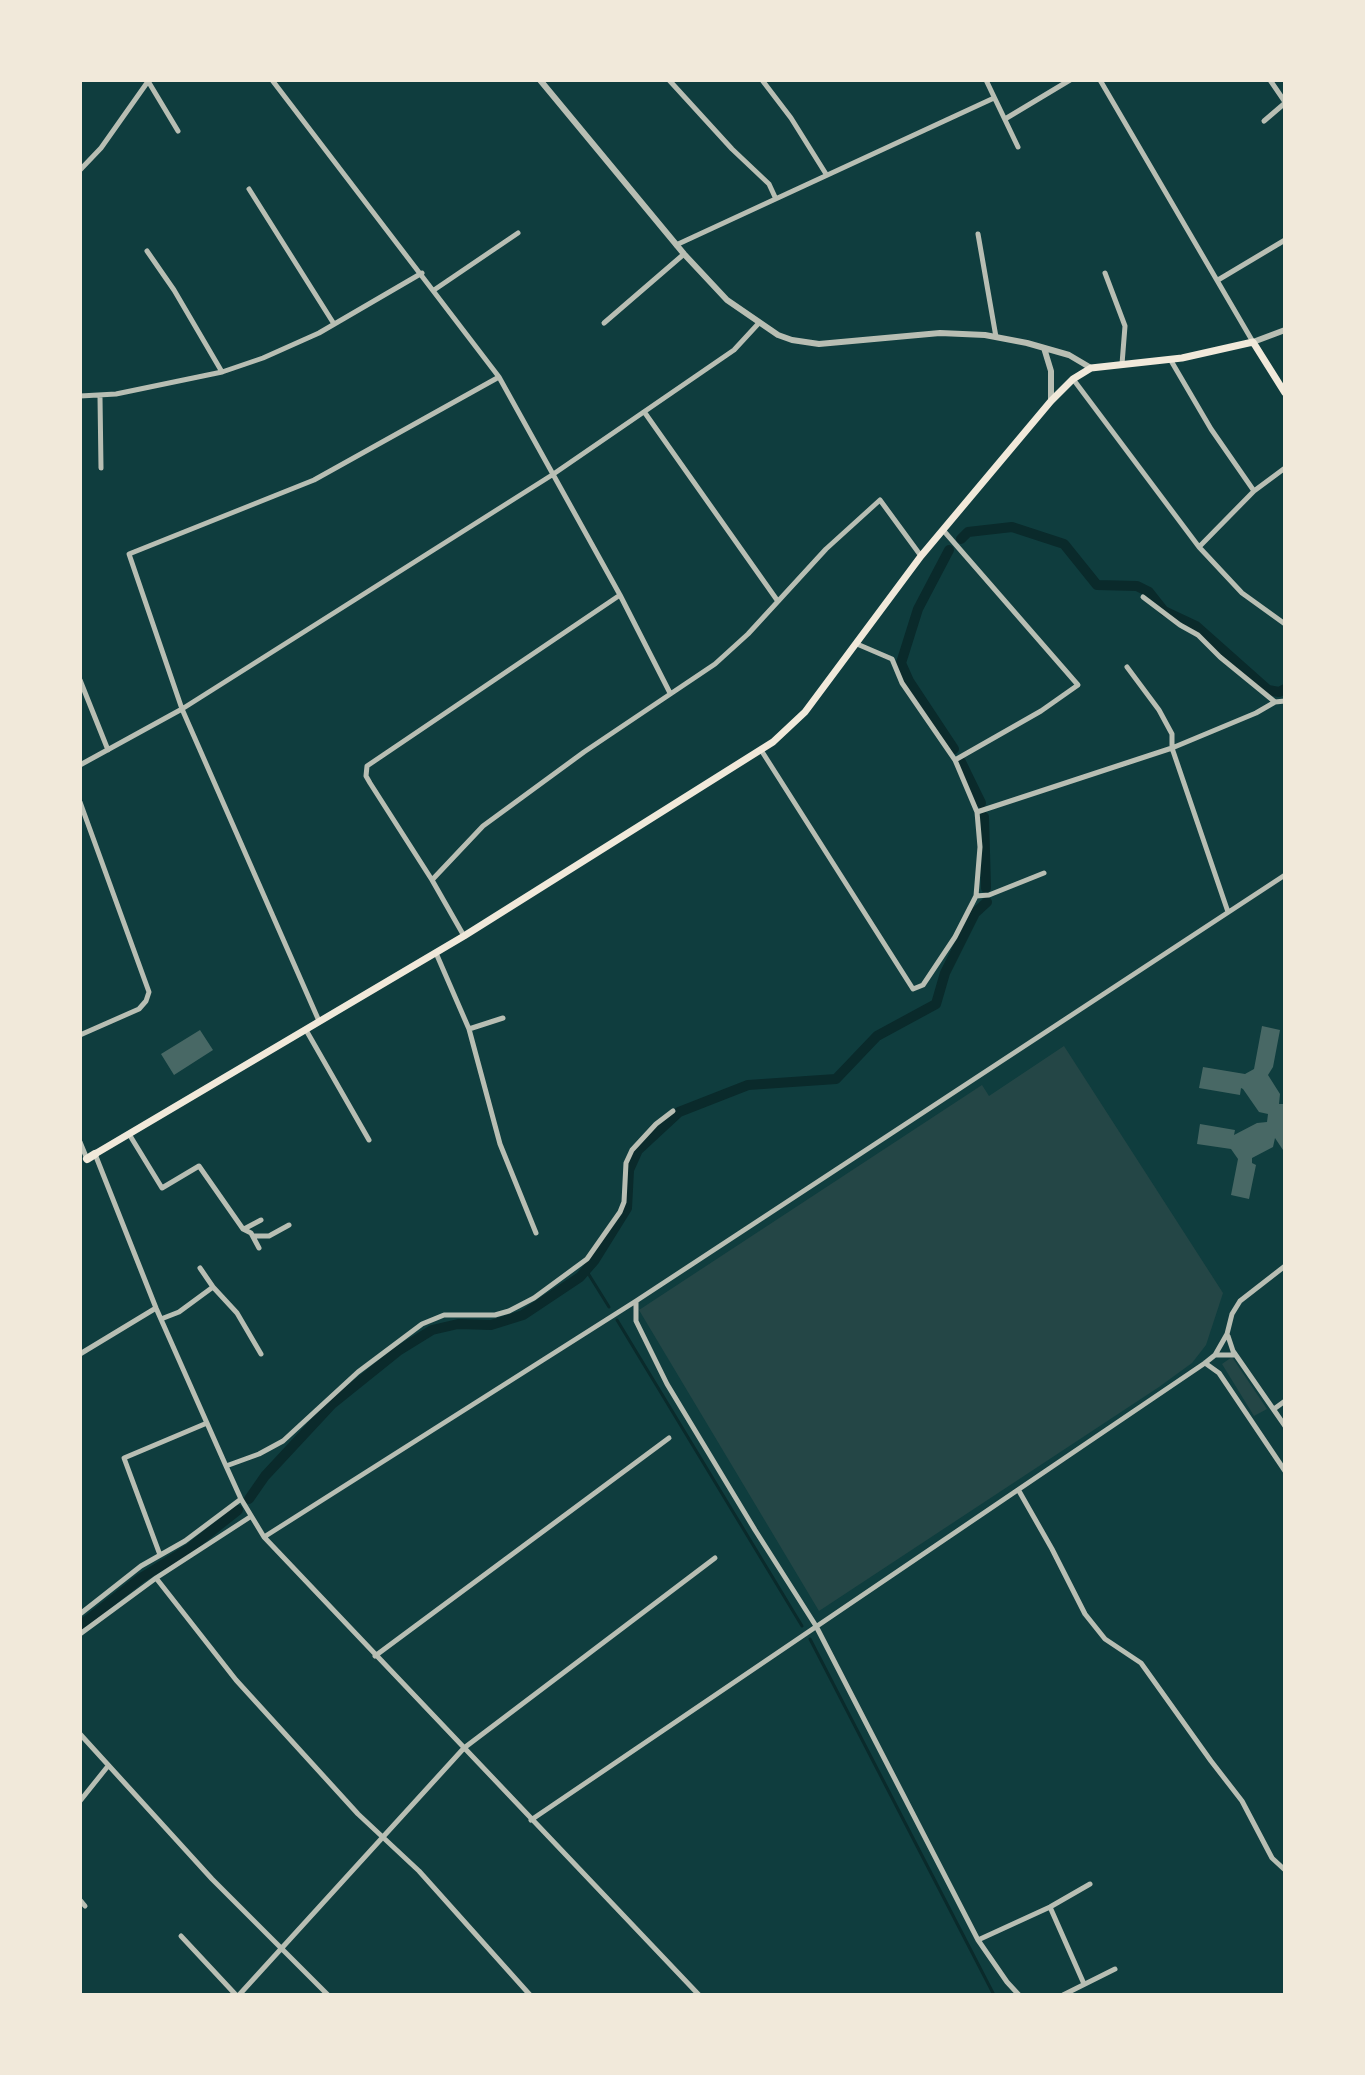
<!DOCTYPE html>
<html>
<head>
<meta charset="utf-8">
<style>
	body { margin:0 }
	#map { position:relative; width:1365px; height:2075px; overflow:hidden; background:#0f3d3e; font-family:"PT Sans Narrow",sans-serif }
	canvas { display:block }
	.frame { position:absolute; inset:0; border:82px solid #f1e9da; pointer-events:none }
</style>
</head>
<body>
<div id="map">
<canvas width="1365" height="2075"></canvas>
<div class="frame"></div>
</div>
<script>
const ctx = document.querySelector('canvas').getContext('2d');
ctx.lineJoin = 'round';
function paint(path, color) {
  ctx.fillStyle = color;
  ctx.fill(path, 'evenodd');
}
function poly(rows) {
  const path = new Path2D();
  for (const r of rows) {
    path.moveTo(r[0], r[1]);
    for (let i = 2; i < r.length; i += 2) path.lineTo(r[i], r[i + 1]);
  }
  return path;
}
function trace(path, color, width, dash) {
  ctx.strokeStyle = color;
  ctx.lineWidth = width;
  ctx.lineCap = dash ? 'butt' : 'round';
  ctx.setLineDash(dash || []);
  ctx.stroke(path);
}
paint(poly([
	[1064,1046,1223,1293,1206,1345,1192,1363,1159,1387,819,1611,639,1310,982,1085,989,1096],
	[1232,1357,1267,1409,1254,1416,1222,1364]
]), '#244646');
trace(poly([
	[586,1270,609,1307],
	[617,1320,802,1626],
	[810,1639,994,1995]
]), '#0a2a2b', 3);
trace(poly([
	[961,539,968,532,1012,527,1064,544,1097,585,1137,586,1149,592,1164,611,1196,626,1268,690,1279,692,1285,689],
	[949,550,918,609,901,663,909,681,954,749],
	[961,762,981,803],
	[984,817,986,888],
	[249,1499,265,1476,332,1404,398,1351,432,1330,458,1324,491,1325,523,1315,580,1277,594,1261,627,1208,629,1170,638,1150,679,1112,748,1085,836,1079,877,1036,936,1004,945,973,975,913,987,902],
	[80,1626,141,1578,190,1548,238,1510]
]), '#0a2a2b', 10);
paint(poly([
	[1262,1026,1280,1030,1273,1067,1268,1075,1280,1094,1279,1104,1285,1104,1285,1153,1275,1138,1273,1147,1252,1158,1252,1163,1256,1165,1249,1199,1231,1195,1238,1159,1231,1149,1197,1144,1200,1124,1235,1130,1234,1135,1257,1123,1267,1122,1268,1114,1259,1112,1243,1089,1241,1088,1240,1095,1199,1088,1203,1067,1245,1074,1254,1069],
	[200,1030,213,1050,174,1075,161,1054]
]), '#486865');
trace(poly([
	[272,80,499,377,620,595,670,693],
	[669,80,732,149,769,184,775,197],
	[762,80,791,118,826,174],
	[986,80,1018,147],
	[1100,80,1253,342],
	[1270,80,1285,102],
	[148,81,178,131],
	[1005,119,1070,80],
	[1264,121,1285,103],
	[80,170,101,148,149,80],
	[249,189,334,324],
	[978,234,996,337],
	[676,245,994,98],
	[147,251,174,290,222,372],
	[1105,273,1125,326,1122,364],
	[1218,280,1285,240],
	[434,290,518,233],
	[604,323,684,254],
	[1170,359,1211,429,1254,491],
	[1073,379,1199,547,1242,593,1285,624],
	[80,396,116,394,222,372,263,358,319,333,422,273],
	[100,397,101,468],
	[645,413,777,600],
	[943,530,1078,685,1041,711,955,760],
	[1199,547,1254,491,1285,468],
	[1143,597,1180,625,1198,635,1220,657,1275,702],
	[1127,667,1159,710,1172,734,1172,748,1228,912],
	[80,680,108,750],
	[761,750,913,989,923,985,955,937,976,896,980,847,977,812,955,760,902,683,892,659,857,644],
	[80,765,182,709,552,475,734,350,758,324],
	[80,802,149,992,146,1001,139,1009,80,1035],
	[977,812,1172,748,1256,713,1275,702,1285,701],
	[432,880,483,826,584,752,715,664,748,634,826,549,880,500,921,556],
	[976,896,989,895,1044,873],
	[464,936,432,880,370,783,366,776,367,766,620,595],
	[436,953,469,1029,500,1144,536,1233],
	[319,1021,182,709,129,554,314,480,499,377],
	[469,1029,503,1018],
	[306,1030,369,1140],
	[129,1134,162,1188,199,1166,243,1229,251,1233,259,1248],
	[80,1142,87,1159],
	[95,1154,156,1308,226,1466,241,1499,264,1537,699,1995],
	[244,1229,261,1220],
	[254,1236,269,1236,289,1225],
	[200,1268,213,1287,237,1313,261,1354],
	[636,1302,636,1321,667,1384,755,1530,816,1626,978,1940,1007,1982,1019,1995],
	[161,1319,179,1312,213,1287],
	[1228,1336,1233,1351,1285,1426],
	[80,1354,156,1308],
	[1215,1355,1235,1355],
	[1205,1363,1219,1373,1285,1471],
	[1274,1409,1285,1401],
	[226,1466,259,1454,283,1441,358,1372,422,1324,444,1315,495,1315,509,1311,534,1298,587,1259,620,1212,624,1202,626,1163,632,1150,656,1124,673,1111],
	[1019,1491,1052,1549,1085,1614,1105,1639,1141,1663,1211,1761,1242,1801,1272,1858,1285,1870],
	[264,1537,636,1301,1285,875],
	[160,1555,124,1458,207,1423],
	[156,1578,236,1680,358,1814,419,1871,530,1995],
	[80,1614,141,1566,185,1541,241,1499],
	[80,1634,156,1578,250,1517],
	[375,1656,669,1438],
	[80,1734,212,1879,328,1995],
	[80,1801,108,1766],
	[531,1820,1205,1363,1215,1355,1227,1334,1232,1314,1240,1301,1285,1266],
	[80,1900,85,1906],
	[1050,1907,1084,1984],
	[181,1936,236,1995],
	[978,1940,1050,1907,1090,1884],
	[239,1995,464,1748,715,1558],
	[1063,1995,1115,1969]
]), '#b8beb3', 5);
trace(poly([
	[540,80,684,254,727,300,778,335,792,340,819,344,940,333,985,335,1027,343,1069,355,1091,368],
	[1253,342,1285,330],
	[1044,348,1051,371,1051,401]
]), '#b8beb3', 6);
trace(poly([
	[95,1154,464,936,773,742,805,712,921,556,1051,401,1073,379,1091,368,1182,358,1253,342,1285,393]
]), '#f1e9da', 7);
trace(poly([
	[87,1159,95,1154]
]), '#f1e9da', 8);
</script>
</body>
</html>
